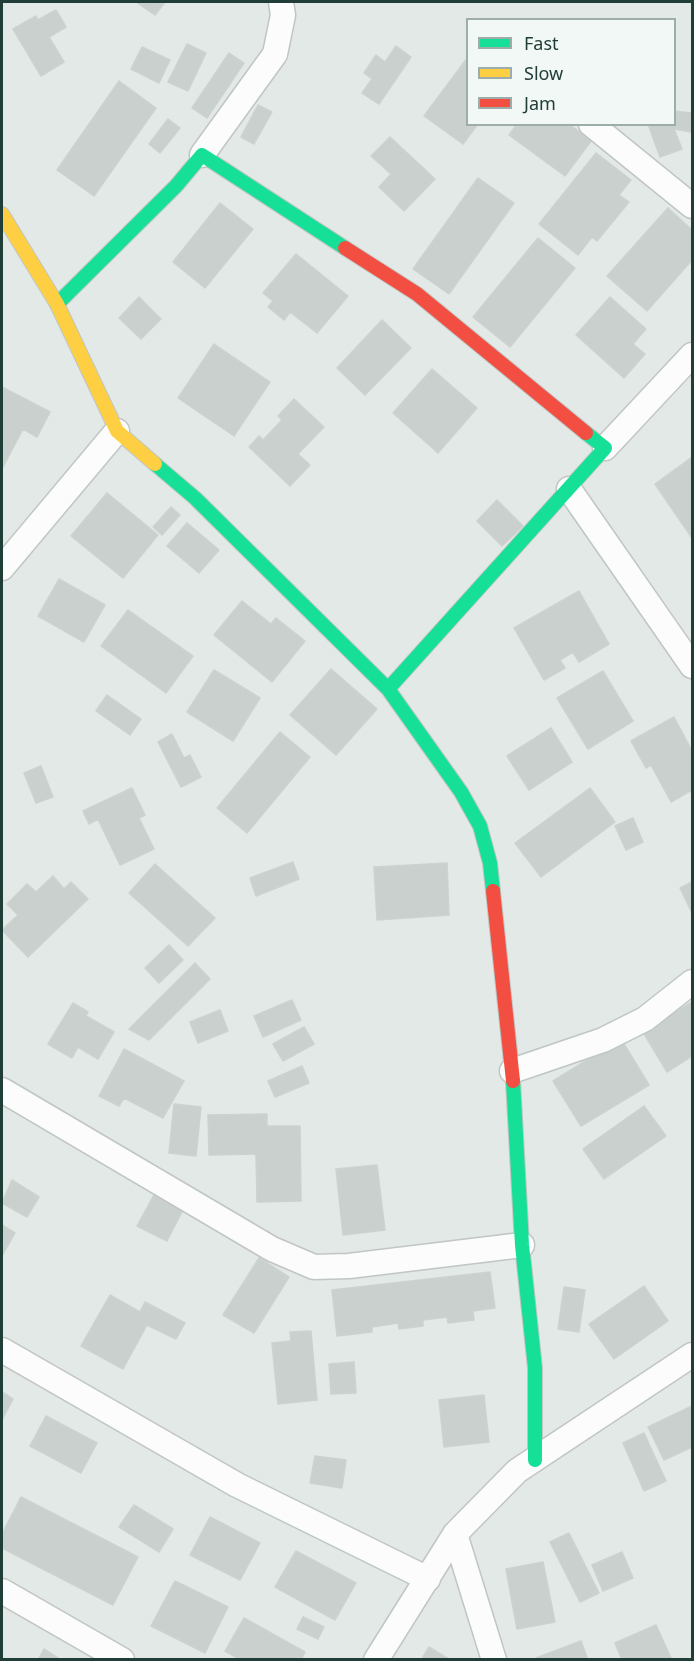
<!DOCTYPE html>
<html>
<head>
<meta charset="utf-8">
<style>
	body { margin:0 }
	#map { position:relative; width:694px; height:1661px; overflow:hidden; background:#e3e9e6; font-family:"Noto Sans",sans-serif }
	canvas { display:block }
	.frame { position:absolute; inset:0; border:3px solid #203d37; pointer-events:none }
	.legend { position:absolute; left:466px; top:18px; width:210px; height:108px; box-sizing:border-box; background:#f1f8f5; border:2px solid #9dada9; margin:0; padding:8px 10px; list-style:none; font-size:18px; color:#203d37 }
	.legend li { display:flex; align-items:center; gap:12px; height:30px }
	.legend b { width:30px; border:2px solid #9dada9 }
</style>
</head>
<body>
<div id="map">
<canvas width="694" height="1661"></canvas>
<div class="frame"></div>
<ul class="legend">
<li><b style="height:8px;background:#16e098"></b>Fast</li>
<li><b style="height:8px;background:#ffcf43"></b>Slow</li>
<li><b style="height:8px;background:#f24e42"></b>Jam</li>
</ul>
</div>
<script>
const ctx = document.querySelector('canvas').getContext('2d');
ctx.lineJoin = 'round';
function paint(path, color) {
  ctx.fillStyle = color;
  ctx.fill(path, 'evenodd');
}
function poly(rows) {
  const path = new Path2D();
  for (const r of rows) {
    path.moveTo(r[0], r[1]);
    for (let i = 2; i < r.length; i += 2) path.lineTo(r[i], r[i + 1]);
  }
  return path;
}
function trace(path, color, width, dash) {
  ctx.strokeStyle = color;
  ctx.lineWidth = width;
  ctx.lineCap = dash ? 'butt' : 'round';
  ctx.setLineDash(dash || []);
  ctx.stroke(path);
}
const building = poly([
	[136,2,165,2,155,15,136,2],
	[56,10,66,27,49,37,64,62,41,76,13,29,36,16,38,20,56,10],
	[187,44,206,53,188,91,168,82,187,44],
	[396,46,411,57,379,104,362,93,372,79,364,73,376,55,385,62,396,46],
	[142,47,170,60,159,83,131,69,142,47],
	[229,53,244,63,207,118,192,108,229,53],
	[468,57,468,124,478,124,463,144,424,116,468,57],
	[119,81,156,108,94,196,57,170,119,81],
	[258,105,272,112,254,144,241,137,258,105],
	[674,111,692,113,692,132,674,129,682,149,660,157,648,124,674,124,674,111],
	[168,119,180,128,160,153,149,144,168,119],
	[517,124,569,124,591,141,565,176,509,135,517,124],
	[390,137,435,179,404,211,379,187,391,174,371,156,390,137],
	[596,153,631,180,619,195,629,202,597,241,592,237,578,255,539,224,596,153],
	[478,178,514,203,449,294,413,269,478,178],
	[220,203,253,229,205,288,173,262,220,203],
	[668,208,692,230,692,260,647,311,607,276,668,208],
	[538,238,575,268,510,347,473,317,538,238],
	[296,254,348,296,317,333,290,312,284,320,268,307,273,301,263,293,296,254],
	[139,297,161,319,141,339,119,318,139,297],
	[610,297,646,329,633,344,645,354,624,378,576,335,610,297],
	[382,320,411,348,365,395,337,368,382,320],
	[214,344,270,382,234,436,178,398,214,344],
	[432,369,477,408,438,453,393,413,432,369],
	[2,387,50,412,37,437,23,429,3,467,2,387],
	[294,399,324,427,298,454,310,465,290,486,249,447,259,436,263,440,282,420,278,416,294,399],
	[692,457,692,538,655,484,692,457],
	[107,493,158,535,123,578,71,536,107,493],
	[497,500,523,526,502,546,477,521,497,500],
	[171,507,180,515,162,535,153,527,171,507],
	[187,523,219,550,199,573,167,546,187,523],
	[59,579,105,605,84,642,38,616,59,579],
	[579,591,609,644,579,662,573,652,560,660,565,668,544,680,514,628,579,591],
	[242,601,271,624,276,618,305,641,272,682,214,635,242,601],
	[128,610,193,656,166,693,101,646,128,610],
	[331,669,377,709,336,755,290,715,331,669],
	[214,670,260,698,233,741,187,712,214,670],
	[603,671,633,721,588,749,557,698,603,671],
	[107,695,141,719,130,735,96,711,107,695],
	[674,717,692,751,692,790,671,802,651,765,646,768,631,741,674,717],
	[551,728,572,762,529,790,507,756,551,728],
	[280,732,310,757,247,833,217,808,280,732],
	[172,734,184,758,190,755,201,777,181,787,158,742,172,734],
	[41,766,53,797,36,803,24,773,41,766],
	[132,788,145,815,139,818,154,849,120,865,98,819,89,824,83,811,132,788],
	[590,788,615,822,541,877,515,843,590,788],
	[633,818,643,842,626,850,615,826,633,818],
	[293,862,299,879,256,896,250,878,293,862],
	[447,863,449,915,377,920,374,867,447,863],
	[155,864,215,918,188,946,129,893,155,864],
	[53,876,64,889,71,882,88,899,28,957,2,930,18,915,7,904,27,884,36,892,53,876],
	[692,882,692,913,680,888,692,882],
	[169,945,183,960,159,983,145,968,169,945],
	[195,963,210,979,149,1040,129,1029,195,963],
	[292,1000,301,1020,263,1037,254,1016,292,1000],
	[692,1002,692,1056,667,1072,643,1032,692,1002],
	[73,1003,88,1012,86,1016,114,1032,98,1059,78,1047,72,1058,48,1044,73,1003],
	[220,1010,228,1031,198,1043,190,1022,220,1010],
	[304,1027,314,1044,283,1061,273,1044,304,1027],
	[621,1039,649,1085,581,1126,553,1081,621,1039],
	[124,1049,184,1081,163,1118,124,1098,119,1106,99,1096,124,1049],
	[302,1066,309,1083,275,1097,268,1081,302,1066],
	[174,1104,201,1107,196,1156,169,1153,174,1104],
	[644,1106,666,1136,604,1179,583,1149,644,1106],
	[267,1114,267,1126,300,1126,301,1201,257,1202,256,1154,209,1155,208,1115,267,1114],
	[377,1165,385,1230,343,1235,336,1169,377,1165],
	[12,1180,39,1197,27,1217,2,1203,12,1180],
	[155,1193,184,1208,167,1241,137,1226,155,1193],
	[2,1225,15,1233,2,1256,2,1225],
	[259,1258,289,1277,254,1333,223,1315,259,1258],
	[490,1272,495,1308,473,1311,474,1320,448,1323,447,1317,423,1320,423,1326,399,1329,398,1323,372,1327,372,1332,337,1336,332,1290,490,1272],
	[644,1286,668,1321,614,1359,589,1324,644,1286],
	[564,1287,585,1290,579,1332,558,1329,564,1287],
	[110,1295,140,1312,145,1302,185,1323,176,1339,147,1325,123,1369,81,1346,110,1295],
	[311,1331,317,1400,278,1404,272,1343,291,1341,290,1332,311,1331],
	[354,1362,356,1393,331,1394,329,1364,354,1362],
	[2,1392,13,1399,2,1420,2,1392],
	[484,1395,489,1442,444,1447,439,1400,484,1395],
	[692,1406,692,1447,664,1460,648,1427,692,1406],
	[46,1416,97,1443,81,1473,30,1446,46,1416],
	[644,1433,666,1481,644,1491,623,1443,644,1433],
	[315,1456,346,1460,342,1488,310,1483,315,1456],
	[21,1497,138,1557,113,1605,2,1548,2,1534,21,1497],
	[134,1505,173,1529,159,1552,119,1527,134,1505],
	[210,1517,260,1543,240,1580,190,1555,210,1517],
	[569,1533,599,1593,580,1602,550,1542,569,1533],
	[296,1551,356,1583,335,1620,275,1587,296,1551],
	[622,1552,633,1578,603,1591,592,1565,622,1552],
	[543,1562,555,1622,517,1629,506,1569,543,1562],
	[175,1581,228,1607,205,1653,151,1626,175,1581],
	[303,1617,324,1627,318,1639,297,1629,303,1617],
	[244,1618,305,1652,301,1660,241,1660,225,1651,244,1618],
	[656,1625,672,1660,622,1660,615,1643,656,1625],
	[581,1641,588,1660,536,1660,536,1658,581,1641],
	[429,1647,450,1660,421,1660,429,1647],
	[44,1649,61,1660,38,1660,44,1649]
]);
paint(building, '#cad0ce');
trace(building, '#cbd2cf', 1.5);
const street = poly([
	[591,124,692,206],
	[202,155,275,54,283,15,281,2],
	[605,448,692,355],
	[569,489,692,666],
	[2,568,117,431],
	[512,1071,603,1040,645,1019,692,982],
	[2,1090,272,1249,314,1267,349,1266,522,1245],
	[2,1350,237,1485,428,1579],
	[455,1534,494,1660],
	[2,1591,122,1660],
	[376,1660,455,1534,517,1471,692,1355]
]);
const fast = poly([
	[57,304,176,186,202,155,345,248],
	[155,464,195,498,388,689,461,792,480,826,490,863,493,891],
	[388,689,605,448,586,433],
	[513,1081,522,1245,535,1368,535,1460]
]);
const slow = poly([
	[2,214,57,304,117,431,155,464]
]);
const jam = poly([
	[345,248,417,294,586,433],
	[493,891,513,1081]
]);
trace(street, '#c0c6c4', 27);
trace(fast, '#bec7c4', 16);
trace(slow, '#bec7c4', 16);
trace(jam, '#bec7c4', 16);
trace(street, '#fbfcfb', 24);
trace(fast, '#16e098', 14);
trace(slow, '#ffcf43', 14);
trace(jam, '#f24e42', 14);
</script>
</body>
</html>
